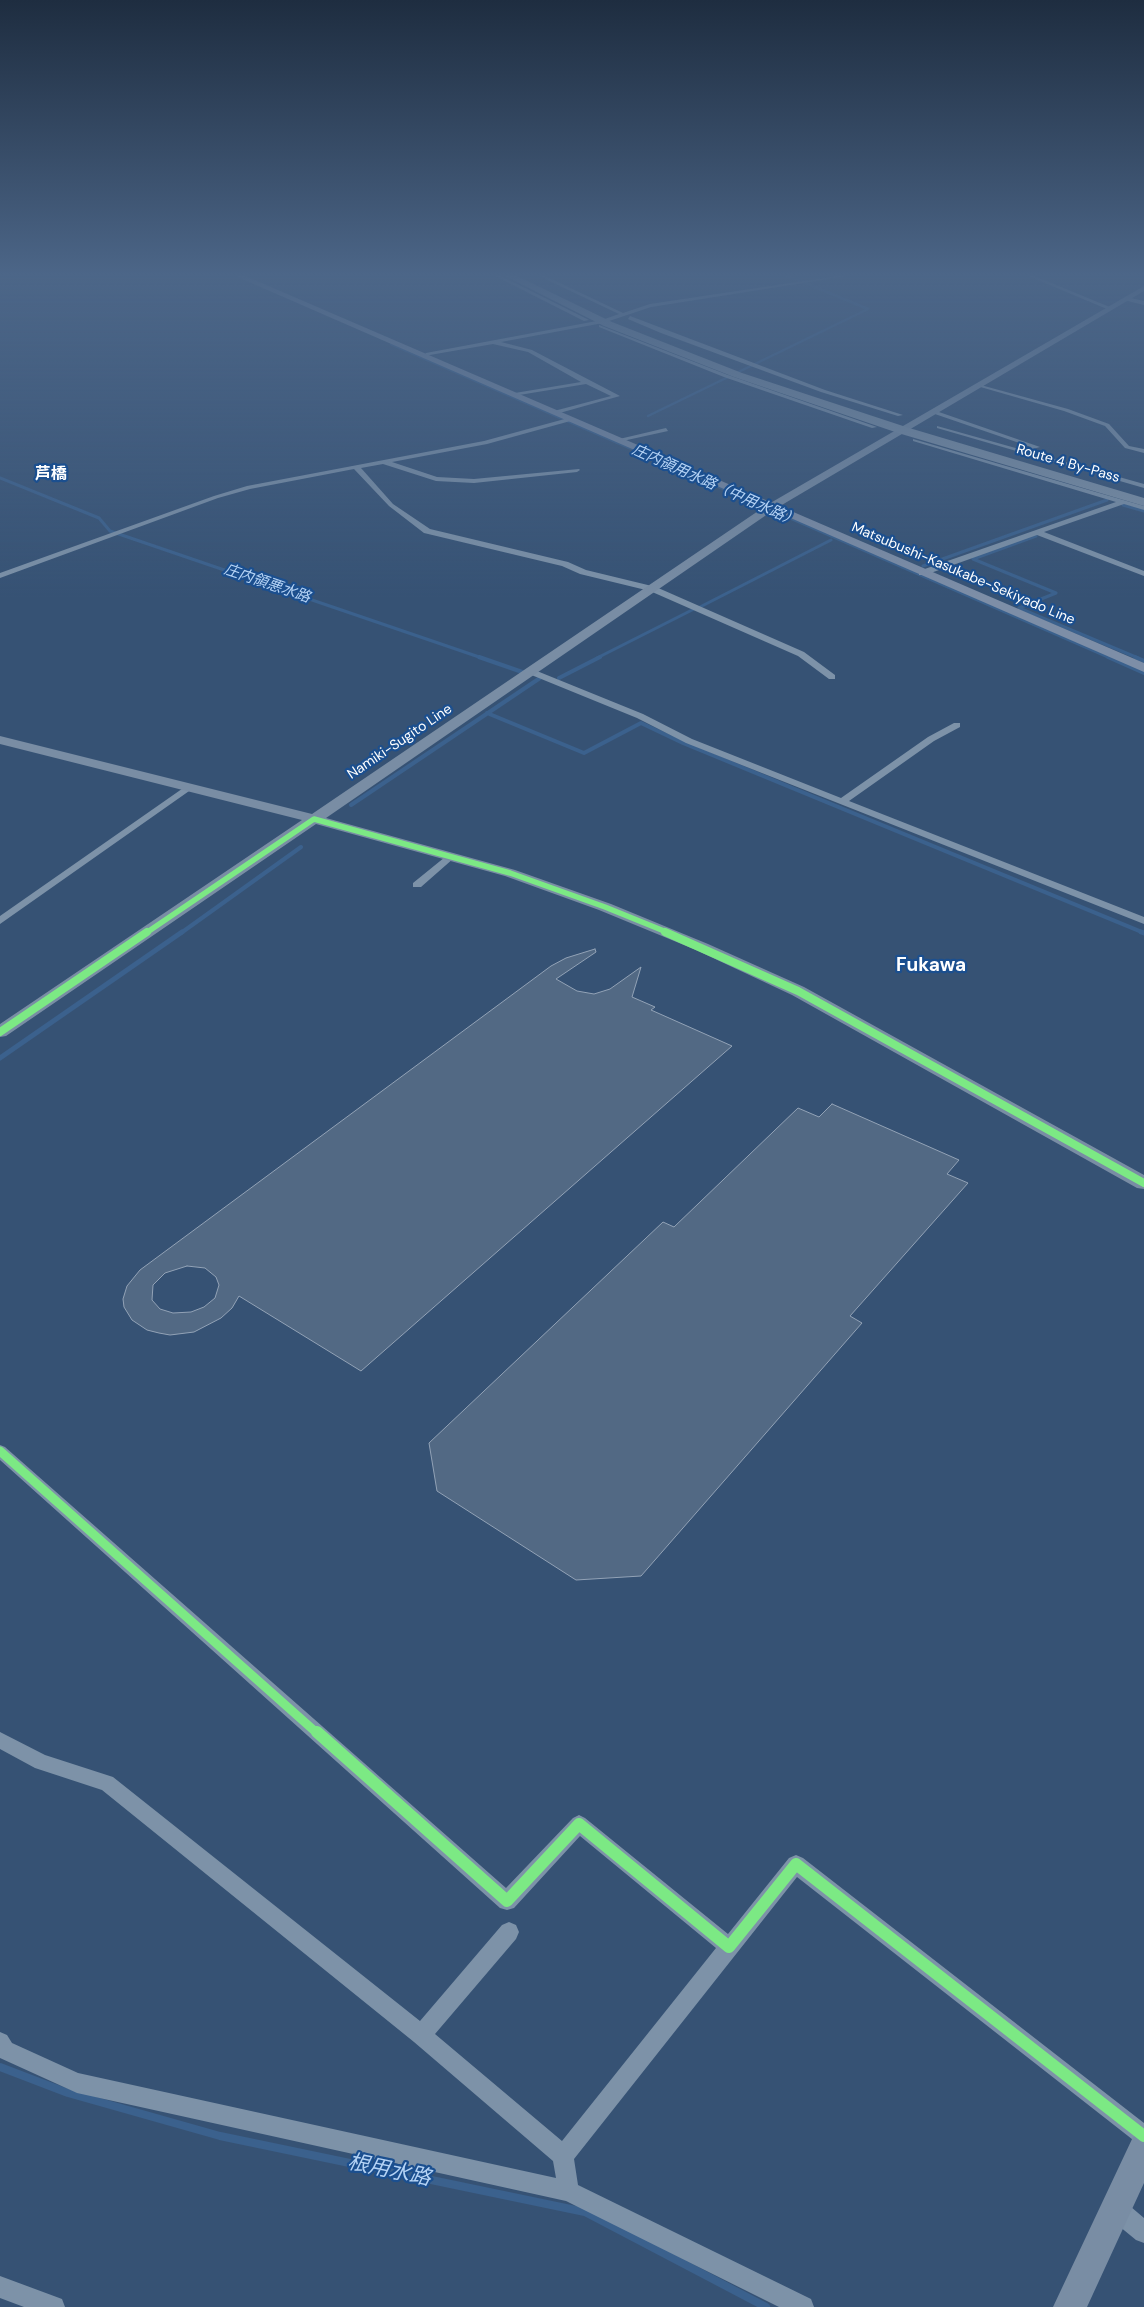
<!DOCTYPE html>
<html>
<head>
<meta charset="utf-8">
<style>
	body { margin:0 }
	canvas { display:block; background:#365274 }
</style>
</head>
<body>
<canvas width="1144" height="2307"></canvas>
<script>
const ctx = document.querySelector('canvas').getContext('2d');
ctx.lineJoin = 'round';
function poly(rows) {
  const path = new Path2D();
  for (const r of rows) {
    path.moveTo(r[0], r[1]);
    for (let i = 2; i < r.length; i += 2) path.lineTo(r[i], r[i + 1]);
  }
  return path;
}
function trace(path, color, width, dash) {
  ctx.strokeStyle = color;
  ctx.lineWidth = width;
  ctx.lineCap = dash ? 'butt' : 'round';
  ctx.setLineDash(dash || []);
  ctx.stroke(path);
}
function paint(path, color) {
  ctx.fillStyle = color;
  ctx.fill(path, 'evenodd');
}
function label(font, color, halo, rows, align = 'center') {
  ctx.font = font + ' "DM Sans","Noto Sans JP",sans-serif';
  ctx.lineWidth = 4.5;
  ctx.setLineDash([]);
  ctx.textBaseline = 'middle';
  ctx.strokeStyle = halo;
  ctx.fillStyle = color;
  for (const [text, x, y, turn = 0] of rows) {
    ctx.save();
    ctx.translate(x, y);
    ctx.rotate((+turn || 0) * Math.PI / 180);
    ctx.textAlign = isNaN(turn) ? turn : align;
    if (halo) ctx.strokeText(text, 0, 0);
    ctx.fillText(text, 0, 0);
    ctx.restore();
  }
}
trace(poly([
	[786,275,868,309],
	[391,344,618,443],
	[648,416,868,309]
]), '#3b618d', 2.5);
trace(poly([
	[616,442,1110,658],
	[0,478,99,518,110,531,482,658],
	[1123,505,1144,511],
	[1036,536,973,559,1056,593,1019,608,1138,658],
	[923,566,1107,500],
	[698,608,831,540],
	[597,658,694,609]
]), '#3b618d', 3);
trace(poly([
	[479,657,528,674],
	[1108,657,1144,673],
	[1135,657,1144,661],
	[559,678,600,657],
	[487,713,584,753,641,723,683,743,1144,933],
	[351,805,540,678],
	[181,933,301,847]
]), '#3b618d', 4);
trace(poly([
	[1141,932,1144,933],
	[0,1058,182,932]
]), '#3b618d', 5);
trace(poly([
	[0,2067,68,2093,220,2136,585,2212,766,2307]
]), '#3b618d', 8);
const building = poly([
	[595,949,596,952,556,979,577,991,594,994,610,989,641,967,632,997,655,1007,651,1010,732,1046,361,1371,239,1296,232,1308,221,1318,194,1332,170,1335,159,1333,147,1330,132,1320,124,1307,123,1299,127,1286,140,1270,551,966,566,958,595,949],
	[187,1266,205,1268,216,1277,219,1285,215,1298,204,1307,191,1312,173,1313,160,1309,152,1300,153,1285,165,1273,187,1266],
	[832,1104,959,1160,947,1174,968,1183,850,1316,862,1323,641,1576,576,1580,437,1491,429,1443,663,1222,674,1227,798,1108,819,1117,832,1104]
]);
paint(building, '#526984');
trace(building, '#92a2b6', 1);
paint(poly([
	[493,275,499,275,589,320,584,321,493,275],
	[537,275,543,275,623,313,650,304,844,275,854,275,651,307,603,323,501,342,532,350,620,396,556,414,554,411,611,396,586,384,513,396,515,393,581,382,528,352,493,344,424,356,426,353,602,320,619,314,537,275],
	[1026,275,1032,275,1112,308,1107,309,1026,275],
	[1126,297,1144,301,1144,305,1124,300,1126,297],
	[630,316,825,390,903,415,898,416,821,392,661,333,628,319,630,316],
	[599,325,728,375,877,427,872,428,724,377,599,327,599,325],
	[977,384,1068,409,1109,424,1129,446,1144,449,1144,453,1125,448,1105,426,1064,411,977,386,977,384],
	[932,411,936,411,1040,447,1029,450,1031,447,932,413,932,411],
	[572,417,574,420,487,444,392,462,437,477,474,479,579,469,580,470,577,472,474,483,436,481,383,464,361,468,393,504,430,529,568,562,586,570,656,587,804,652,835,675,835,679,829,679,798,656,650,591,580,574,562,566,424,533,389,506,354,469,250,489,218,498,0,578,0,573,214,496,247,486,484,441,572,417],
	[937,426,1144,484,1144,488,937,428,937,426],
	[666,428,668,431,618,442,615,440,666,428],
	[913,439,1144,506,1144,510,1124,504,1044,532,1144,571,1144,576,1037,535,925,575,919,575,919,571,1116,502,913,441,913,439],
	[532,669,643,714,692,739,841,798,928,737,954,723,960,723,960,727,934,741,849,801,1144,917,1144,924,686,743,637,718,529,674,529,670,532,669],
	[189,784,192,785,192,789,0,924,0,916,189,784],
	[450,853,455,856,454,858,421,887,413,887,413,883,450,853],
	[0,1445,5,1447,506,1888,573,1818,579,1815,585,1818,728,1934,789,1858,796,1855,803,1858,1144,2123,1144,2146,1137,2143,797,1877,574,2159,578,2185,811,2299,814,2307,779,2307,566,2201,77,2093,0,2058,0,2032,7,2035,12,2043,78,2073,556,2178,553,2161,414,2042,102,1790,35,1768,0,1749,0,1732,45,1755,113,1777,420,2021,502,1925,509,1922,516,1925,519,1932,516,1939,435,2034,562,2141,716,1948,580,1836,514,1908,507,1910,500,1908,0,1460,0,1445],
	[1116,2198,1124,2201,1144,2218,1144,2243,1136,2240,1108,2217,1105,2209,1108,2201,1116,2198],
	[0,2276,62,2299,65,2307,24,2307,0,2298,0,2276]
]), '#7d92a8');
paint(poly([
	[1144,286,1144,291,775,509,326,818,515,870,611,904,708,944,804,987,1144,1175,1144,1189,1137,1188,792,995,696,950,599,910,505,876,316,824,6,1036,0,1037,0,1024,302,820,0,744,0,736,312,814,767,505,1144,286],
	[1144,2132,1144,2183,1087,2307,1053,2307,1133,2137,1144,2132]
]), '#798da4');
paint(poly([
	[233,275,243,275,1144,663,1144,672,233,275]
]), '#7d8ea7');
paint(poly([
	[503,275,515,275,612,322,742,373,906,427,1144,498,1144,506,898,433,734,377,604,326,503,275]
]), '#7e92a7');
trace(poly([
	[146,933,314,819,510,873,605,907,669,933]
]), '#7ce984', 5.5);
trace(poly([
	[665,932,798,991,1144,1183],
	[0,1032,147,932]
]), '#7ce984', 8);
trace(poly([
	[0,1451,318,1734]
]), '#7ce984', 9);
trace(poly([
	[317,1732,507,1901,579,1824,729,1947,796,1864,1144,2136]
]), '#7ce984', 12);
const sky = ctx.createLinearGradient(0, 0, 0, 598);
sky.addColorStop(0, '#1e2d40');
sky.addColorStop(0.46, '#4c6688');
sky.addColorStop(1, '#4c668800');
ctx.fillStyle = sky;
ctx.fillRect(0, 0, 1144, 598);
label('14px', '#fff', '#1b4f8f', [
	["Route 4 By-Pass",1068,464,16],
	["Matsubushi-Kasukabe-Sekiyado Line",963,574,23],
	["Namiki-Sugito Line",400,742,-34]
]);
label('italic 15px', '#b5d3f5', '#1b4f8f', [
	["庄内領用水路（中用水路）",715,486,24],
	["庄内領悪水路",267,584,19]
]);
label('bold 16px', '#fff', '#1b4f8f', [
	["芦橋",51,475]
]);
label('bold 19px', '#fff', '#1b4f8f', [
	["Fukawa",931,966]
]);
label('italic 21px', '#b5d3f5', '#1b4f8f', [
	["根用水路",389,2171,12]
]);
</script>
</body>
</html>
